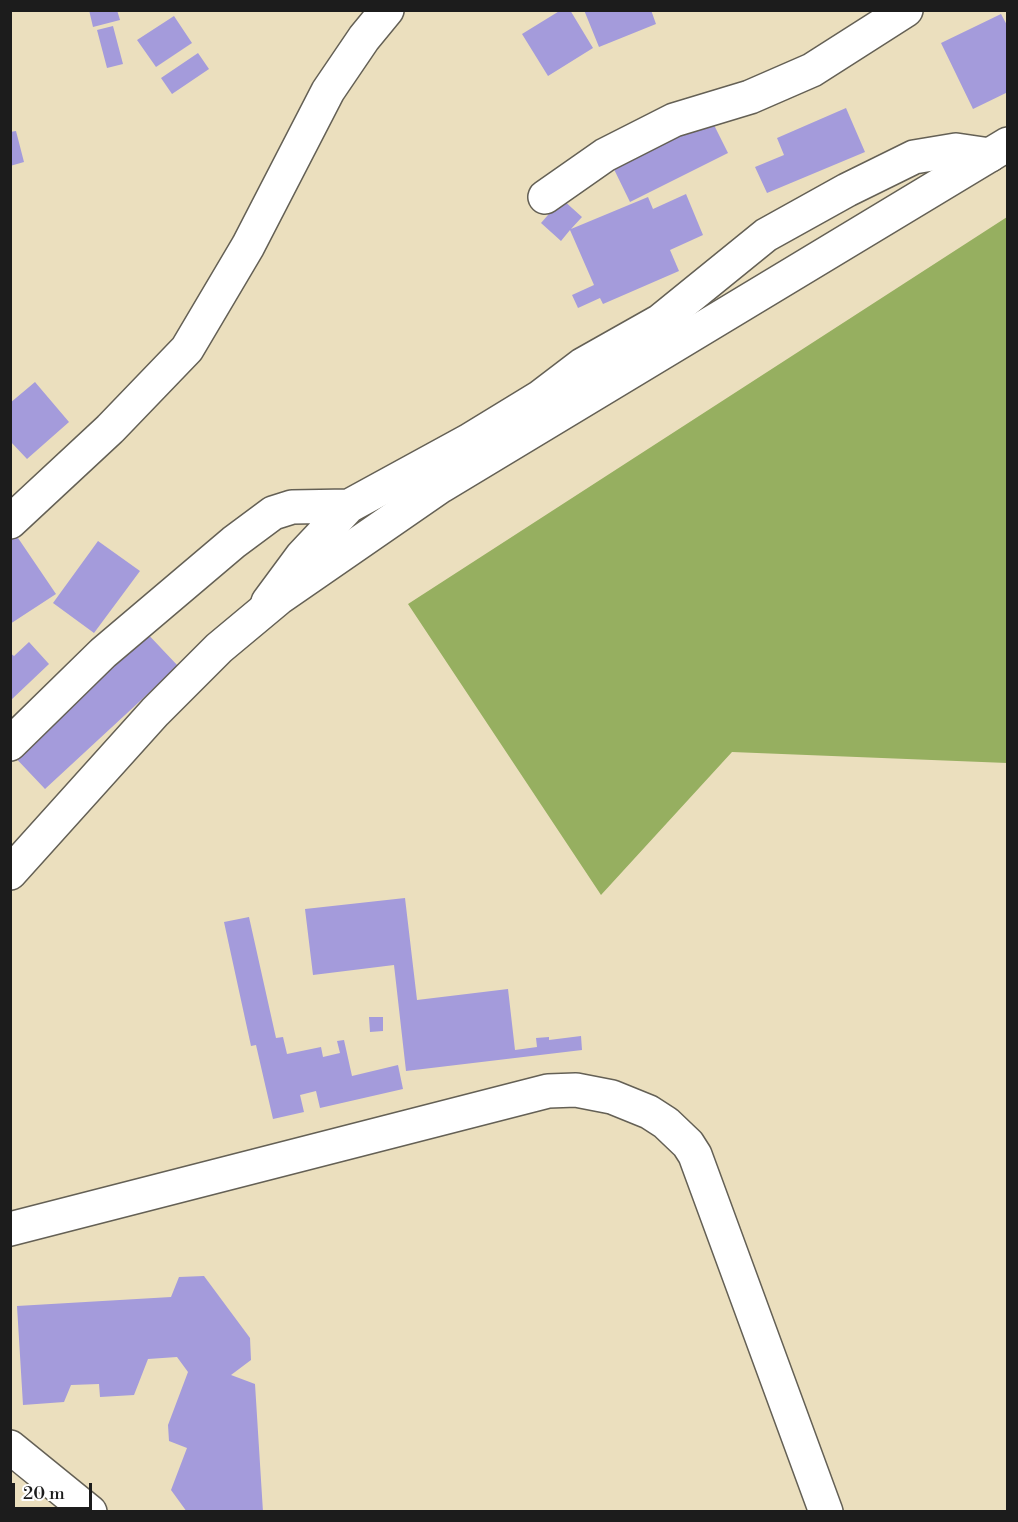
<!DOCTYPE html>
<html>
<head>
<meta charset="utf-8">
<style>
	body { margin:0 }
	#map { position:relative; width:1018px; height:1522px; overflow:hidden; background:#ebdfbe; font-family:"Libre Bodoni",serif }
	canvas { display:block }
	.frame { position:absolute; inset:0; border:12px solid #1c1c1c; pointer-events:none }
	.scale { position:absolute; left:12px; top:1483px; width:80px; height:27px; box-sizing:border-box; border:3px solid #1c1c1c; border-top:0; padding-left:8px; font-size:18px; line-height:21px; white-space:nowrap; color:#1c1c1c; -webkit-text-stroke:4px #fff; paint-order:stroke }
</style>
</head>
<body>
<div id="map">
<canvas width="1018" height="1522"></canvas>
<div class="frame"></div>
<div class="scale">20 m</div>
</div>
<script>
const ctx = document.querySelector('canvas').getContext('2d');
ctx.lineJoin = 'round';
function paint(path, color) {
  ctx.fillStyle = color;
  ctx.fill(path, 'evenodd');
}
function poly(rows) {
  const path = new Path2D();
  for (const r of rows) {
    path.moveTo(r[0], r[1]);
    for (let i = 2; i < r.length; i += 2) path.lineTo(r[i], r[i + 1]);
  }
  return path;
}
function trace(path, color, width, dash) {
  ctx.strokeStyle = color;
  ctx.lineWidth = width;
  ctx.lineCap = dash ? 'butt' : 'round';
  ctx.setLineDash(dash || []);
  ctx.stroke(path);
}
paint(poly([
	[1007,217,1007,763,732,752,601,895,408,604]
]), '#96af60');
paint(poly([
	[89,10,117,10,120,20,93,27],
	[561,10,570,10,593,48,548,76,522,34],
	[584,10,651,10,656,24,599,47],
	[1001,14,1008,27,1008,92,973,109,941,43],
	[174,16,192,43,156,67,137,40],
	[113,26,123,64,107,68,97,30],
	[198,53,209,69,172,94,161,78],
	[704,105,728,153,630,202,606,153],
	[846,108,865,152,767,193,755,167,784,155,777,138],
	[16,131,24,162,10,166,10,132],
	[686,194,703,235,670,250,679,271,603,304,600,298,578,308,572,295,594,285,570,230,561,241,541,223,562,199,582,217,571,229,648,197,653,209],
	[35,382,69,422,27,459,10,441,10,403],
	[16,535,56,594,10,624,10,539],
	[98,541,140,571,94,633,53,603],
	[143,629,178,666,45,789,10,752],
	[29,642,49,664,10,701,10,653,14,656],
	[405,898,417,1000,508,989,515,1050,537,1047,536,1038,549,1037,549,1040,581,1036,582,1050,406,1071,394,965,313,975,305,909],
	[249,917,276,1038,283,1037,287,1054,321,1047,323,1057,340,1053,337,1041,344,1040,352,1076,398,1065,403,1089,320,1108,316,1091,300,1095,304,1112,273,1119,256,1045,251,1046,224,922],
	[369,1017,383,1017,383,1031,370,1032],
	[204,1276,250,1338,251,1360,231,1375,255,1384,263,1512,187,1512,171,1490,187,1448,169,1441,168,1425,188,1372,177,1357,148,1359,134,1395,100,1397,99,1384,71,1385,64,1402,23,1405,17,1306,171,1297,179,1277]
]), '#a49bdb');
const minor = poly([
	[545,197,605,155,674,120,750,97,812,70,906,10],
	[349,506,468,441,540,397,582,365,660,321,766,235,847,190,914,157,956,150,990,155],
	[10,522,110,429,187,349,248,246,328,91,364,38,387,10],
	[10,744,103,653,234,542,273,513,292,507,349,506,302,556,268,602],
	[10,1229,548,1091,576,1090,612,1097,649,1112,666,1123,688,1144,695,1155,826,1512],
	[10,1447,90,1512]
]);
const major = poly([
	[10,873,155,712,219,648,279,598,441,486,1008,144]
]);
trace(minor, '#646055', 36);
trace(major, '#646055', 36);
trace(minor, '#fff', 33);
trace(major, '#fff', 33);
</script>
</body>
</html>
